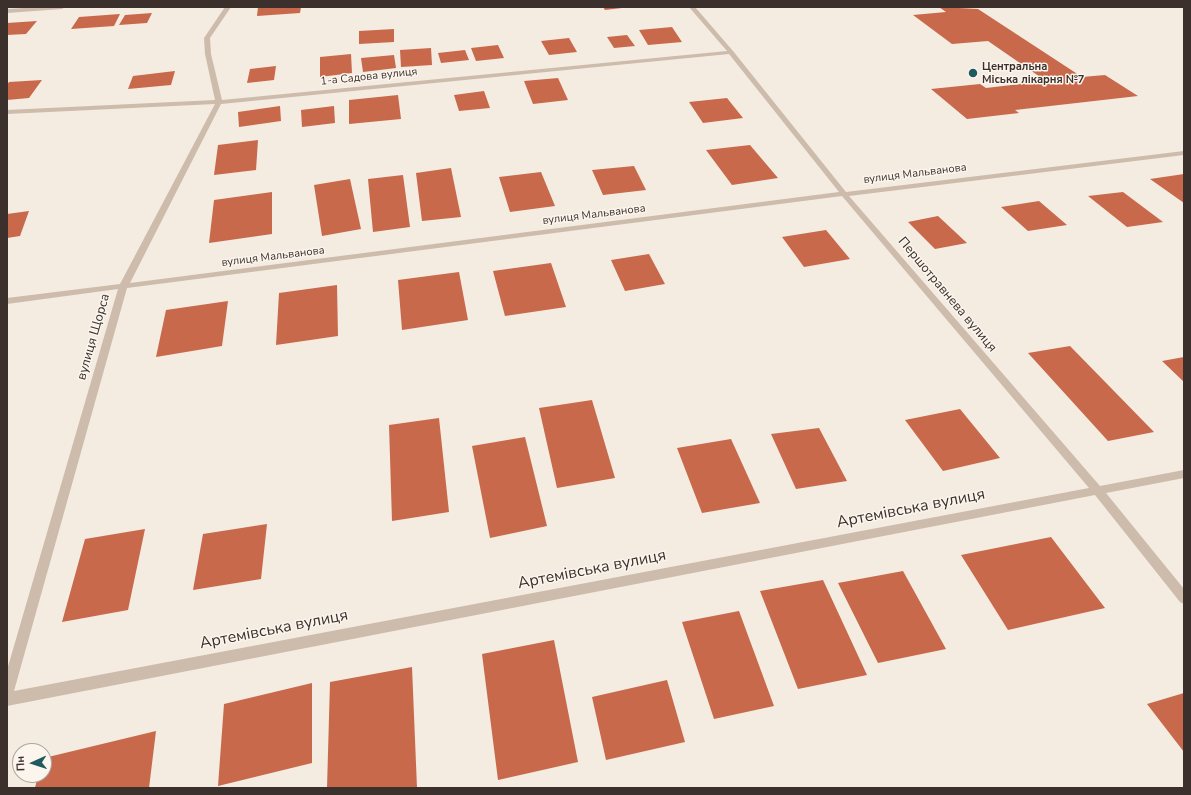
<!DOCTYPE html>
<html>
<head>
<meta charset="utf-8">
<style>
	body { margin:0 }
	#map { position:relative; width:1191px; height:795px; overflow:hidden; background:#f4ebe1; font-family:"Nunito Sans",sans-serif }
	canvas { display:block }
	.frame { position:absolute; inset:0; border:8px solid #3b302b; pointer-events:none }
	.north { position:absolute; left:12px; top:743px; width:40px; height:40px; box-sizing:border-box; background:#fbf5ee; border:1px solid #aea6a0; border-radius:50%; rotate:267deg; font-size:11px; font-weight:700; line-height:16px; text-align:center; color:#3b302b }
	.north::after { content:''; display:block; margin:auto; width:14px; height:18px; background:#1f5a5e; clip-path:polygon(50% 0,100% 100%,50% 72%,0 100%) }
</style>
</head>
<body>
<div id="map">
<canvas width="1191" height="795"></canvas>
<div class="frame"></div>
<div class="north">Пн</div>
</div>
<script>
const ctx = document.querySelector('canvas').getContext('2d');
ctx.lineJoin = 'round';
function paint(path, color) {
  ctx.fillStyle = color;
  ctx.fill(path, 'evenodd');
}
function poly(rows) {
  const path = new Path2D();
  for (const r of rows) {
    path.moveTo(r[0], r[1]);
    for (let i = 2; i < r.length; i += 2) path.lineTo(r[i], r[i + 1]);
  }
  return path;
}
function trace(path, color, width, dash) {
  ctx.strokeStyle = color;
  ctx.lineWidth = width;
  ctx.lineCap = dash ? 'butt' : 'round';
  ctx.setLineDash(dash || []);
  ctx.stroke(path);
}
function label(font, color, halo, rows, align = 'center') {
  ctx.font = font + ' "Nunito Sans",sans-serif';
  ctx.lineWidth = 3;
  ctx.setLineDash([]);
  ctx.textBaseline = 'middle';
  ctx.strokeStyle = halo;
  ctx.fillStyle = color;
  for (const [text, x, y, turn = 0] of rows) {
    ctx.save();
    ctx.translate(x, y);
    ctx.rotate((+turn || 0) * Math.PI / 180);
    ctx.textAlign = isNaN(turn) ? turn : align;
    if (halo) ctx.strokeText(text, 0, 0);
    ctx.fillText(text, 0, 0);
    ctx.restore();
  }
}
paint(poly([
	[258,7,301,7,300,13,257,16],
	[603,7,622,7,622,8,605,10],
	[939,7,978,9,1082,77,1105,75,1138,96,1015,110,1019,113,967,119,931,89,980,84,986,88,1046,81,988,41,952,44,913,15,946,12],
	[152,13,147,23,119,25,125,15],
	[120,14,114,26,71,29,79,17],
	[37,21,26,34,7,35,7,23],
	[672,27,682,42,648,45,639,30],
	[394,29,394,42,359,44,359,31],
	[627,35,635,46,614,48,607,37],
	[569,38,577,52,549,55,541,41],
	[498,45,504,58,476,61,471,48],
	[431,48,432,65,401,67,400,50],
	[465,50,469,60,441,63,438,53],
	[351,54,352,73,320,77,320,57],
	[394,55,396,68,363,72,361,58],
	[276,66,274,80,247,83,250,69],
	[175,71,171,85,128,89,133,76],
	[558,78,568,100,533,104,524,81],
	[42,80,29,98,7,100,7,85,9,82],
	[484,91,490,108,459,111,454,95],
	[398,95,401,119,349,124,349,100],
	[727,98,743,118,703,123,689,102],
	[280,106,281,121,239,127,238,112],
	[334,106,335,123,302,127,301,110],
	[258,140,256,170,214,175,218,145],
	[750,145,778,178,732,185,706,150],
	[634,166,646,190,603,195,592,170],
	[451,168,461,217,422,221,416,173],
	[541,172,555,206,510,212,499,177],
	[1184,174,1184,203,1150,179],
	[403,175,410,227,373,232,368,179],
	[350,179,361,229,322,236,314,185],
	[272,192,272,234,209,243,214,200],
	[1123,192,1163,222,1127,227,1088,196],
	[1039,201,1067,225,1028,231,1001,207],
	[29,211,20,236,7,238,7,214],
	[938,216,967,243,935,249,908,222],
	[826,230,850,259,804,267,782,237],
	[649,254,665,284,625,291,611,260],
	[551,263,566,307,505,316,493,271],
	[459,272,468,320,402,330,398,280],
	[337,285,338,336,276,345,279,293],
	[228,301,222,346,156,357,166,310],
	[1070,346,1154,432,1108,441,1028,353],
	[1184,357,1184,382,1162,361],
	[592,400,615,478,557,488,539,408],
	[960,409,1000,458,943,471,905,420],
	[439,418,449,512,392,521,389,425],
	[819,428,847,481,796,489,771,434],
	[525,437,547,526,490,538,472,446],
	[731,439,760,503,702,513,677,448],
	[267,524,261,579,193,590,203,534],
	[145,529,128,610,62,622,85,539],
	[1051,537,1105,608,1008,630,961,555],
	[903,571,946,649,878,663,838,583],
	[823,580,867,675,798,689,760,591],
	[739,611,774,706,714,719,682,622],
	[554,640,578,762,498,780,482,654],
	[412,667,417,788,327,788,330,682],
	[667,680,685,742,606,760,592,697],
	[312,683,312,763,218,786,224,704],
	[1184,693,1184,752,1147,704],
	[156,731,149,788,35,788,38,775,44,775,44,758]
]), '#c8694b');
paint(poly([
	[41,7,65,7,62,9,7,13,7,9,41,7],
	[225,7,231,7,210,38,211,54,222,100,727,51,689,7,695,7,733,51,846,192,1184,151,1184,155,849,196,1100,486,1184,470,1184,478,1106,493,1184,589,1184,604,1180,602,1095,495,7,706,7,670,118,289,7,304,7,298,120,284,215,104,7,114,7,110,215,100,205,54,204,38,225,7],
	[729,54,839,192,130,283,221,104,729,54],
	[842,196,1089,488,14,691,127,288,842,196]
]), '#cdbbac');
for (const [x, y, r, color] of [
	[973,73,5,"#1f5a5e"]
]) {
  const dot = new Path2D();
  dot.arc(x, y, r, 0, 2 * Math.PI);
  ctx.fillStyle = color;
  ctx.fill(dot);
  trace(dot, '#fbf5ee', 1.5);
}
label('bold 11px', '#3b302b', '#fbf5ee', [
	["Центральна",982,67],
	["Міська лікарня №7",982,80]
], 'left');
label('11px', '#3b302b', '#fbf5ee', [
	["1-а Садова вулиця",369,77,-6],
	["вулиця Мальванова",915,174,-7],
	["вулиця Мальванова",594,215,-7],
	["вулиця Мальванова",273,257,-7]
]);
label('13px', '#3b302b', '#fbf5ee', [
	["Першотравнева вулиця",947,295,50],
	["вулиця Щорса",94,337,-74]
]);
label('16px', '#3b302b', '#fbf5ee', [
	["Артемівська вулиця",911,509,-11],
	["Артемівська вулиця",592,570,-11],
	["Артемівська вулиця",274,630,-11]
]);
</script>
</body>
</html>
